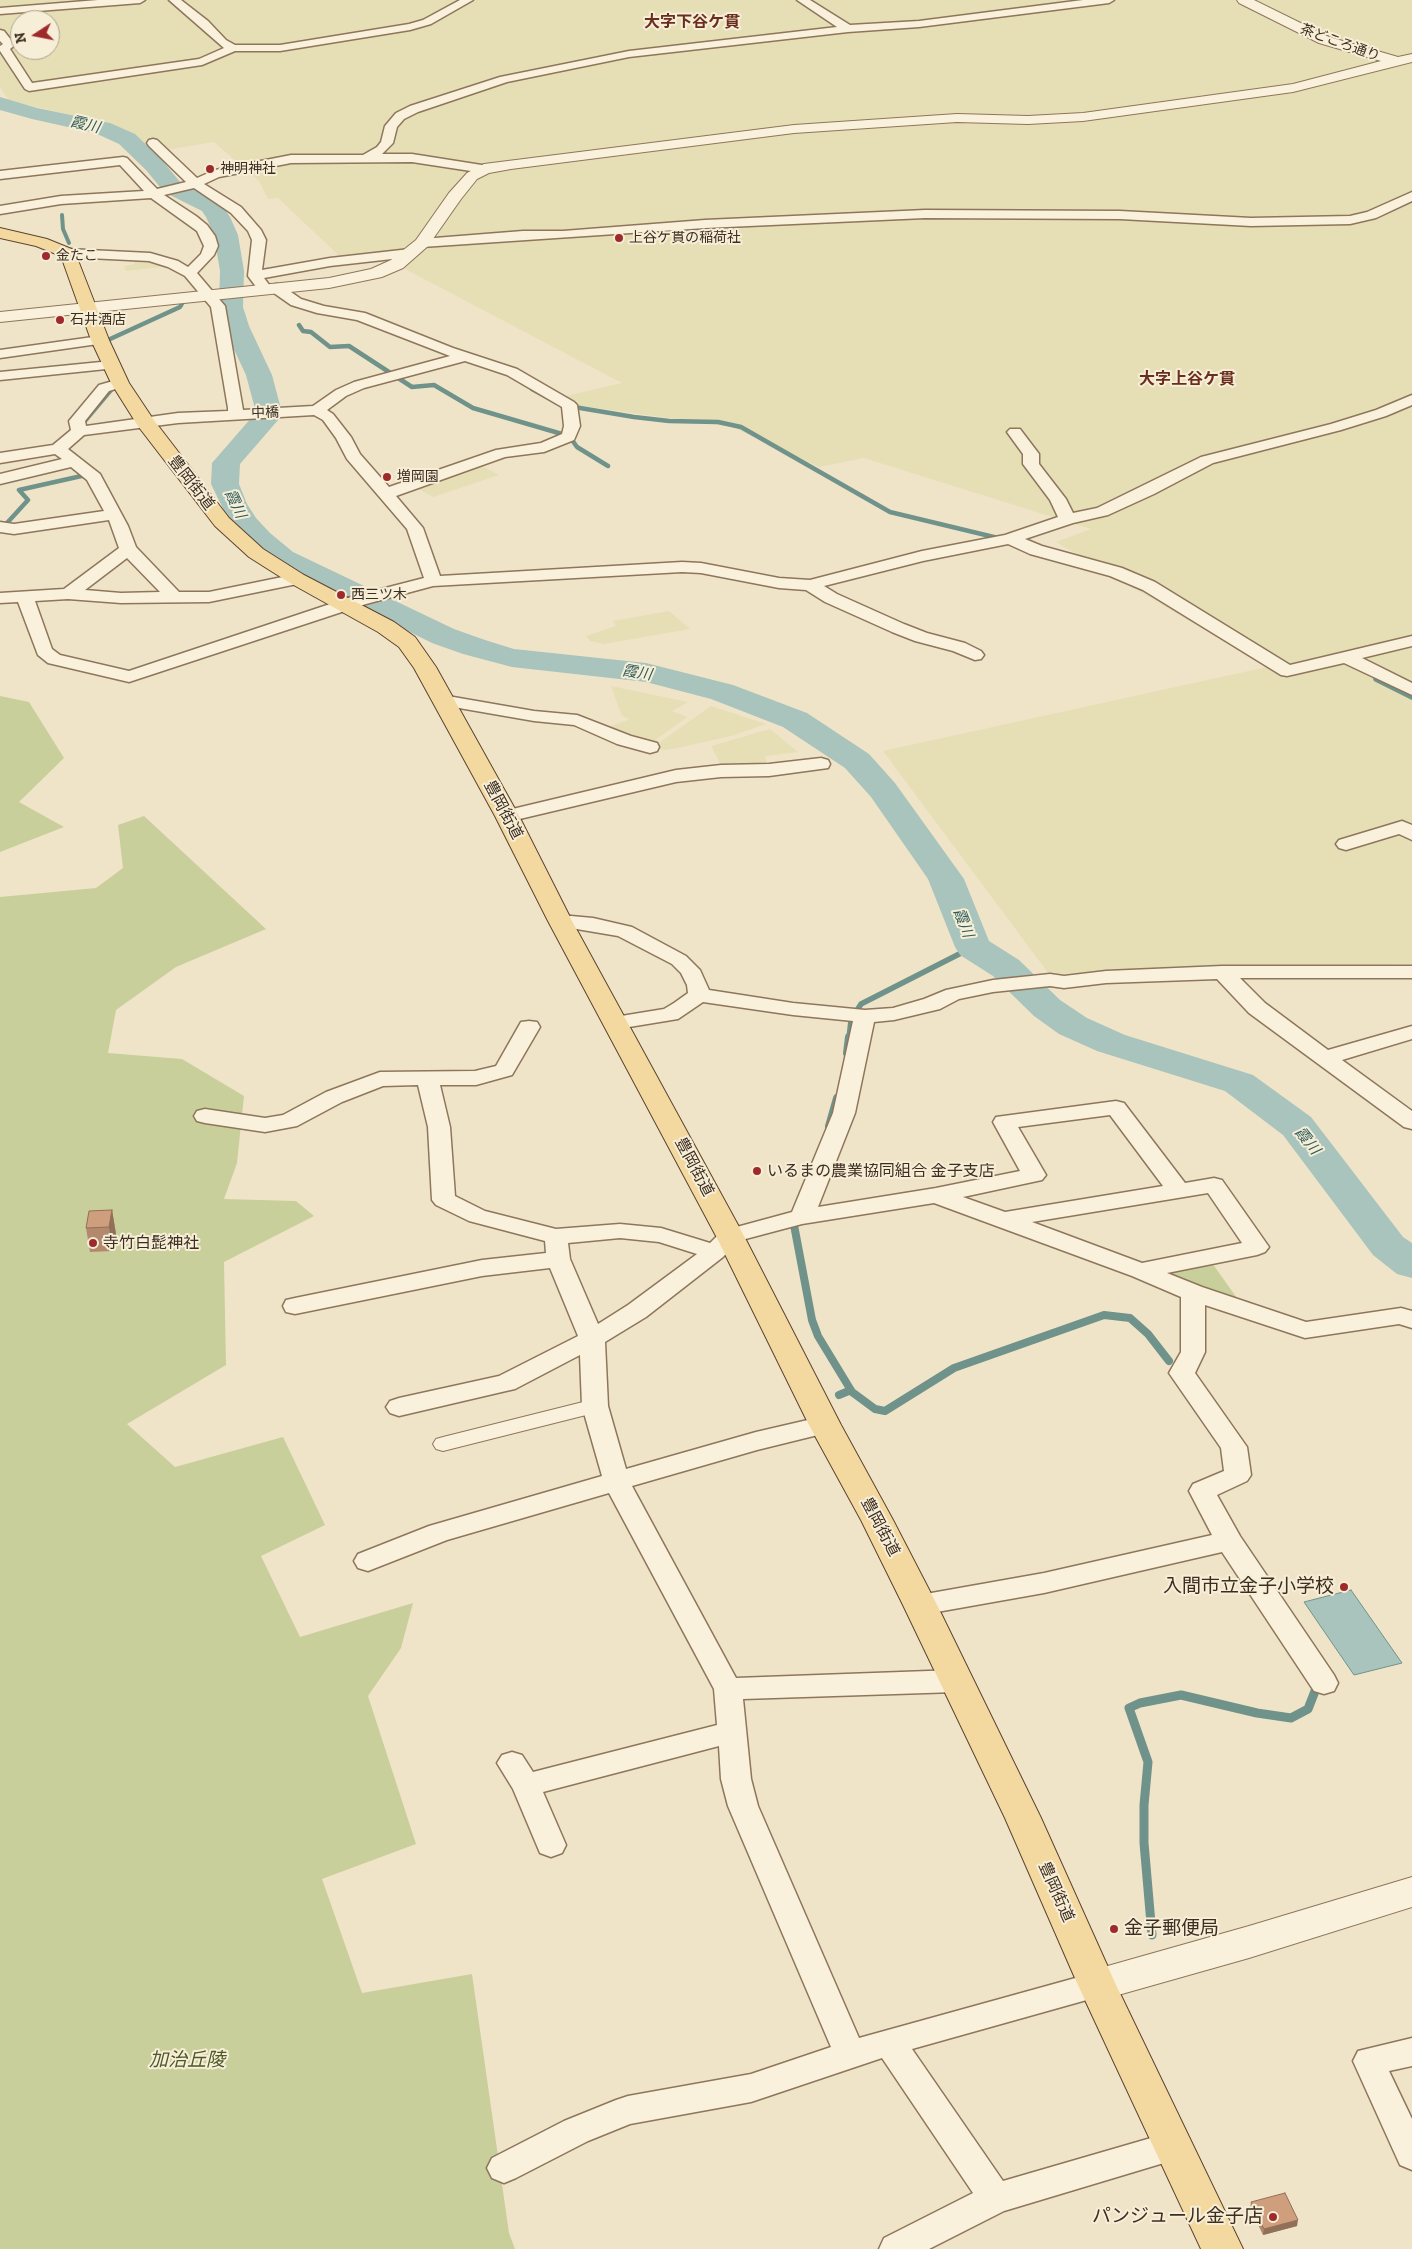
<!DOCTYPE html>
<html>
<head>
<meta charset="utf-8">
<style>
	body { margin:0 }
	#map { position:relative; width:1412px; height:2249px; overflow:hidden; background:#f0e4c8; font-family:"Zilla Slab",serif }
	canvas { display:block }
	.north { position:absolute; left:10px; top:10px; width:50px; height:50px; box-sizing:border-box; background:#f7eed8; border:1px solid #ada18e; border-radius:50%; rotate:259deg; font-size:14px; font-weight:700; line-height:20px; text-align:center; color:#3d2e20 }
	.north::after { content:''; display:block; margin:auto; width:18px; height:22px; background:#9e2a2b; clip-path:polygon(50% 0,100% 100%,50% 72%,0 100%) }
</style>
</head>
<body>
<div id="map">
<canvas width="1412" height="2249"></canvas>
<div class="north">N</div>
</div>
<script>
const ctx = document.querySelector('canvas').getContext('2d');
ctx.lineJoin = 'round';
function paint(path, color) {
  ctx.fillStyle = color;
  ctx.fill(path, 'evenodd');
}
function poly(rows) {
  const path = new Path2D();
  for (const r of rows) {
    path.moveTo(r[0], r[1]);
    for (let i = 2; i < r.length; i += 2) path.lineTo(r[i], r[i + 1]);
  }
  return path;
}
function trace(path, color, width, dash) {
  ctx.strokeStyle = color;
  ctx.lineWidth = width;
  ctx.lineCap = dash ? 'butt' : 'round';
  ctx.setLineDash(dash || []);
  ctx.stroke(path);
}
function label(font, color, halo, rows, align = 'center') {
  ctx.font = font + ' "Zilla Slab","Noto Sans JP",serif';
  ctx.lineWidth = 4;
  ctx.setLineDash([]);
  ctx.textBaseline = 'middle';
  ctx.strokeStyle = halo;
  ctx.fillStyle = color;
  for (const [text, x, y, turn = 0] of rows) {
    ctx.save();
    ctx.translate(x, y);
    ctx.rotate((+turn || 0) * Math.PI / 180);
    ctx.textAlign = isNaN(turn) ? turn : align;
    if (halo) ctx.strokeText(text, 0, 0);
    ctx.fillText(text, 0, 0);
    ctx.restore();
  }
}
paint(poly([
	[0,0,1412,0,1412,964,1049,974,883,751,1267,667,1056,542,1091,529,864,458,819,467,732,427,575,405,566,396,622,383,386,259,348,264,278,198,268,199,259,181,214,142,160,151,104,122,9,101,0,87],
	[20,20,50,20,50,50,20,50],
	[133,257,158,260,161,267,126,271,124,266,135,264],
	[480,465,499,475,433,497,415,487],
	[669,611,690,629,604,644,590,641,586,636,616,626,613,621],
	[611,686,688,702,672,711,687,717,650,744,603,729,630,719,622,716],
	[711,706,766,724,731,736,673,749,664,750,653,747],
	[770,729,798,752,765,756,768,766,723,769,711,746]
]), '#e6deb5');
paint(poly([
	[0,696,29,702,64,758,19,802,64,827,0,852],
	[144,816,266,929,176,967,116,1010,108,1053,182,1059,244,1096,237,1163,224,1199,296,1201,314,1216,224,1262,226,1365,127,1424,175,1467,283,1437,325,1525,261,1556,300,1637,413,1603,401,1648,368,1696,416,1844,322,1879,362,1993,472,1974,509,2233,515,2249,0,2249,0,897,96,888,123,868,118,825],
	[1210,1260,1239,1301,1170,1278,1166,1270]
]), '#c9cf9b');
const water = poly([
	[1351,1590,1402,1663,1354,1675,1304,1602,1351,1590]
]);
paint(water, '#a9c4bc');
trace(water, '#6f938a', 1);
trace(poly([
	[62,215,63,229,69,243]
]), '#6f938a', 4);
trace(poly([
	[299,325,303,331,311,332,330,347,349,346,412,387,434,385,473,408,562,434,572,440,577,447,608,466],
	[108,347,108,340,180,307,184,300],
	[532,389,558,403],
	[568,406,634,417,669,421,718,422,741,427,890,512,998,538],
	[84,422,111,390,110,383],
	[0,526,7,523,28,500,19,490,86,475,82,473]
]), '#6f938a', 4.5);
trace(poly([
	[1376,679,1412,697],
	[849,1038,851,1020,861,1004,973,947]
]), '#6f938a', 5.5);
trace(poly([
	[847,1053,849,1037],
	[829,1126,837,1098],
	[795,1218,794,1225,812,1320,818,1336,852,1392,875,1409,885,1411,954,1368,1104,1315,1130,1318,1148,1334,1169,1361],
	[839,1395,851,1390]
]), '#6f938a', 8);
trace(poly([
	[1152,1935,1144,1843,1144,1805,1148,1762,1129,1708,1140,1703,1181,1695,1257,1713,1291,1718,1308,1709,1317,1686]
]), '#6f938a', 9);
paint(poly([
	[0,97,37,108,110,123,135,134,162,160,180,182,219,201,230,217,238,235,244,271,243,307,249,326,272,375,280,405,279,419,240,464,239,484,247,504,256,518,270,533,293,552,454,629,485,640,514,649,646,663,733,685,807,713,869,754,895,783,964,879,989,941,1019,960,1060,1000,1087,1018,1125,1035,1253,1075,1311,1117,1403,1237,1412,1243,1412,1278,1397,1274,1373,1255,1283,1135,1225,1091,1097,1051,1059,1034,1034,1016,993,976,960,955,955,947,928,879,871,797,845,768,783,727,711,699,646,682,512,667,463,654,432,643,273,564,250,545,230,523,211,484,212,463,252,417,254,405,246,375,223,326,219,307,220,271,214,235,206,217,202,211,164,192,146,170,119,144,95,133,32,119,0,110,0,97]
]), '#a9c4bc');
const pedestrian = poly([
	[595,1399,602,1401,605,1406,602,1411,443,1451,436,1449,433,1444,436,1439,443,1437,595,1399]
]);
const minor = poly([
	[98,0,145,0,140,3,0,14,0,8,98,0],
	[169,0,181,0,208,21,226,40,235,45,280,45,409,24,423,20,460,0,473,0,431,24,410,30,280,51,235,51,202,65,29,91,25,89,0,51,0,46,3,44,0,41,0,30,4,31,15,45,10,49,32,83,199,59,224,48,169,0],
	[797,0,810,0,850,25,919,21,1083,0,1114,0,1109,3,919,27,848,32,629,57,507,82,418,112,404,119,397,127,393,143,382,154,412,154,488,166,490,169,484,173,412,162,291,163,219,177,204,184,241,207,261,230,266,240,262,270,330,258,410,249,417,253,410,257,330,266,264,278,270,286,276,284,281,285,301,299,324,306,365,313,453,348,517,369,574,402,577,405,580,426,574,440,544,452,505,457,396,496,423,528,440,576,682,562,701,563,779,578,810,580,922,551,1005,535,1058,517,1050,500,1023,464,1023,454,1007,432,1010,429,1020,429,1039,454,1039,464,1066,499,1073,513,1097,508,1201,457,1331,424,1376,410,1412,395,1412,405,1386,416,1341,430,1213,463,1154,494,1108,515,1073,523,1025,539,1042,546,1122,568,1155,582,1290,665,1412,636,1412,646,1362,658,1412,683,1412,695,1344,663,1287,676,1281,675,1143,590,1110,576,1030,554,1008,544,923,561,824,586,837,594,904,624,927,633,965,643,981,651,984,655,981,659,975,660,953,651,915,641,892,632,825,602,806,590,779,588,701,573,682,572,433,586,366,604,129,682,48,663,38,655,18,602,0,603,0,593,64,589,119,548,109,520,14,534,0,532,0,522,14,524,104,511,87,480,71,467,0,484,0,474,62,459,55,454,0,463,0,453,53,445,71,430,69,421,99,385,120,379,125,380,127,383,125,386,109,391,85,421,86,426,178,413,228,411,228,408,211,307,185,276,168,267,149,261,68,257,61,253,68,249,150,253,178,261,188,267,201,254,204,246,197,231,151,198,61,204,0,214,0,206,61,196,144,191,120,165,0,179,0,171,123,157,127,158,157,189,186,182,149,146,147,143,149,140,153,139,157,140,197,178,215,170,291,155,363,155,377,147,381,142,385,126,396,113,410,106,500,77,629,51,837,27,797,0],
	[194,188,231,213,248,231,252,240,248,276,260,292,265,293,271,291,291,305,317,313,357,320,450,356,354,382,336,390,313,406,243,410,225,306,197,273,214,255,218,246,215,236,207,225,196,216,164,195,194,188],
	[465,361,507,375,562,407,564,426,562,434,541,443,496,450,389,487,360,454,351,437,333,414,327,410,346,396,364,388,465,361],
	[314,415,323,420,336,438,347,459,407,529,424,578,354,596,129,671,60,655,52,649,35,601,68,599,121,603,209,602,297,584,303,583,305,579,303,575,297,574,209,592,179,592,136,547,128,526,100,474,68,449,84,435,178,423,314,415],
	[127,558,160,592,121,593,85,590,127,558],
	[1412,192,1412,201,1376,218,1350,224,1251,226,1120,219,925,218,705,228,422,247,415,243,422,239,523,231,563,231,705,220,925,210,1120,211,1251,218,1350,216,1367,212,1412,192],
	[100,336,107,340,105,343,0,358,0,350,100,336],
	[111,361,116,362,118,365,116,368,0,380,0,372,111,361],
	[442,695,534,711,577,715,631,736,657,743,659,747,657,751,650,753,617,744,574,725,534,721,436,704,433,700,436,696,442,695],
	[821,758,828,760,830,764,828,768,769,776,721,777,676,782,507,822,500,820,497,816,500,812,676,770,721,765,769,764,821,758],
	[1402,821,1412,825,1412,840,1399,834,1346,850,1339,848,1336,844,1339,840,1402,821],
	[560,915,593,918,632,927,686,956,700,970,709,990,793,1003,865,1010,893,1008,924,999,946,990,993,980,1050,974,1064,976,1106,971,1222,966,1412,966,1412,978,1240,978,1265,1003,1328,1050,1412,1026,1412,1039,1342,1060,1412,1111,1412,1129,1404,1127,1249,1013,1217,979,1106,983,1064,988,1050,986,993,992,959,999,940,1009,894,1020,874,1022,855,1113,818,1207,936,1188,1020,1171,993,1122,996,1117,1116,1101,1124,1103,1185,1183,1214,1178,1222,1180,1269,1247,1265,1252,1257,1255,1167,1273,1202,1287,1306,1322,1401,1308,1412,1311,1412,1328,1399,1324,1305,1338,1205,1305,1205,1352,1195,1373,1247,1447,1251,1475,1247,1481,1217,1495,1240,1536,1334,1675,1338,1683,1334,1691,1324,1694,1314,1691,1222,1552,1044,1593,920,1615,910,1612,906,1605,910,1598,920,1595,1044,1573,1212,1535,1189,1491,1193,1484,1224,1471,1221,1448,1169,1373,1181,1352,1181,1297,1132,1276,934,1203,802,1224,738,1241,723,1257,646,1317,605,1342,608,1406,626,1469,756,1432,825,1416,834,1419,838,1425,834,1431,757,1450,632,1486,736,1678,956,1670,966,1673,970,1681,966,1689,956,1692,743,1699,751,1779,758,1806,859,2038,1097,1972,1108,1976,1113,1985,1108,1994,912,2049,1003,2181,1175,2131,1187,2136,1192,2146,1187,2156,1004,2211,929,2249,879,2249,884,2238,973,2193,882,2058,751,2102,630,2124,588,2141,516,2178,504,2183,492,2178,487,2168,492,2158,564,2121,616,2100,628,2096,751,2074,831,2047,728,1806,721,1779,719,1746,543,1792,566,1845,562,1853,551,1857,540,1853,513,1789,497,1763,502,1755,512,1752,522,1755,533,1772,717,1725,714,1689,609,1493,447,1540,368,1571,358,1568,354,1561,358,1554,429,1526,602,1476,582,1406,580,1355,515,1389,506,1391,399,1416,390,1413,386,1407,390,1401,399,1398,499,1376,578,1336,550,1268,482,1276,295,1314,286,1312,283,1306,286,1300,295,1298,482,1260,546,1253,545,1241,469,1221,436,1205,432,1200,428,1127,418,1085,383,1086,342,1102,297,1126,265,1132,205,1123,197,1121,194,1116,197,1111,205,1109,265,1118,283,1115,326,1092,380,1072,475,1071,496,1066,521,1022,529,1021,537,1022,540,1027,512,1075,476,1085,440,1085,450,1127,455,1196,485,1211,556,1229,620,1224,661,1228,710,1243,722,1231,792,1212,833,1113,853,1021,793,1015,703,1002,678,1019,617,1029,609,1028,606,1023,609,1018,664,1009,674,1003,688,993,687,985,681,973,672,964,618,936,553,925,550,921,553,917,560,915],
	[1110,1115,1163,1186,1005,1212,963,1197,1042,1180,1046,1175,1018,1127,1110,1115],
	[1208,1193,1242,1243,1142,1263,1032,1222,1208,1193],
	[620,1238,659,1242,697,1254,628,1305,598,1324,570,1259,568,1243,620,1238],
	[1412,2038,1412,2066,1389,2071,1412,2119,1412,2170,1400,2165,1353,2061,1358,2051,1412,2038]
]);
const tertiary = poly([
	[1237,0,1254,0,1329,37,1398,57,1412,54,1412,62,1293,92,1083,121,1028,124,957,122,794,133,511,169,489,173,477,179,461,199,428,246,403,268,382,277,329,288,0,322,0,312,329,278,371,269,391,260,416,240,449,193,467,173,484,164,794,125,957,114,1028,116,1083,113,1293,84,1381,61,1319,43,1239,3,1237,0],
	[1412,1877,1412,1907,1249,1958,1097,2001,1083,1996,1078,1985,1083,1974,1097,1969,1249,1926,1412,1877]
]);
const primary = poly([
	[0,228,47,239,74,250,109,340,129,383,153,419,229,518,263,549,304,575,394,622,415,637,436,667,519,816,572,921,744,1236,841,1425,893,1520,937,1605,1041,1818,1116,1985,1243,2249,1201,2249,1078,1985,1005,1818,903,1605,861,1520,809,1425,716,1236,548,921,495,816,414,668,399,647,378,632,290,583,249,557,215,526,138,426,111,383,91,340,61,256,36,246,0,238,0,228]
]);
trace(pedestrian, '#8d765c', 2);
trace(minor, '#8d765c', 3);
trace(tertiary, '#8d765c', 2);
trace(primary, '#5b4430', 2);
paint(pedestrian, '#faf1dc');
paint(minor, '#faf1dc');
paint(tertiary, '#faf1dc');
paint(primary, '#f3d9a0');
paint(poly([
	[112,1210,116,1234,113,1251,90,1252,86,1228],
	[1251,2202,1297,2226,1263,2235,1250,2208]
]), '#b2896c');
paint(poly([
	[112,1210,116,1234,113,1251,109,1227],
	[1298,2220,1297,2226,1263,2235,1264,2229]
]), '#916f58');
const building = poly([
	[112,1210,109,1227,86,1228,89,1211,112,1210],
	[1285,2193,1298,2220,1264,2229,1251,2202,1285,2193]
]);
paint(building, '#cf9f7d');
trace(building, '#916f58', 1);
for (const [x, y, r, color] of [
	[210,169,5,"#9e2a2b"],
	[619,238,5,"#9e2a2b"],
	[46,256,5,"#9e2a2b"],
	[60,320,5,"#9e2a2b"],
	[387,477,5,"#9e2a2b"],
	[341,595,5,"#9e2a2b"],
	[757,1171,5,"#9e2a2b"],
	[93,1243,5,"#9e2a2b"],
	[1344,1587,5,"#9e2a2b"],
	[1114,1929,5,"#9e2a2b"],
	[1273,2217,5,"#9e2a2b"]
]) {
  const dot = new Path2D();
  dot.arc(x, y, r, 0, 2 * Math.PI);
  ctx.fillStyle = color;
  ctx.fill(dot);
  trace(dot, '#f7eed8', 2);
}
label('14px', '#3d2e20', '#f7eed8', [
	["茶どころ通り",1340,43,20],
	["中橋",265,413,-2]
]);
label('14px', '#3d2e20', '#f7eed8', [
	["神明神社",220,169],
	["上谷ケ貫の稲荷社",629,238],
	["金たこ",56,256],
	["石井酒店",70,320],
	["増岡園",397,477],
	["西三ツ木",351,595]
], 'left');
label('italic 15px', '#2f5d5a', '#f7eed8', [
	["霞川",85,125,13],
	["霞川",235,504,65],
	["霞川",637,673,9],
	["霞川",963,923,69],
	["霞川",1307,1141,51]
]);
label('bold 16px', '#6b2e1e', '#f7eed8', [
	["大字下谷ケ貫",692,22],
	["大字上谷ケ貫",1187,379]
]);
label('16px', '#3d2e20', '#f7eed8', [
	["豊岡街道",191,483,52],
	["豊岡街道",503,810,62],
	["豊岡街道",694,1167,62],
	["豊岡街道",880,1527,62],
	["豊岡街道",1056,1892,66]
]);
label('16px', '#3d2e20', '#f7eed8', [
	["いるまの農業協同組合 金子支店",767,1171],
	["寺竹白髭神社",103,1243]
], 'left');
label('19px', '#3d2e20', '#f7eed8', [
	["入間市立金子小学校",1334,1587],
	["金子郵便局",1124,1929,"left"],
	["パンジュール金子店",1263,2217]
], 'right');
label('italic 19px', '#4d5a26', '#f7eed8', [
	["加治丘陵",187,2061]
]);
</script>
</body>
</html>
